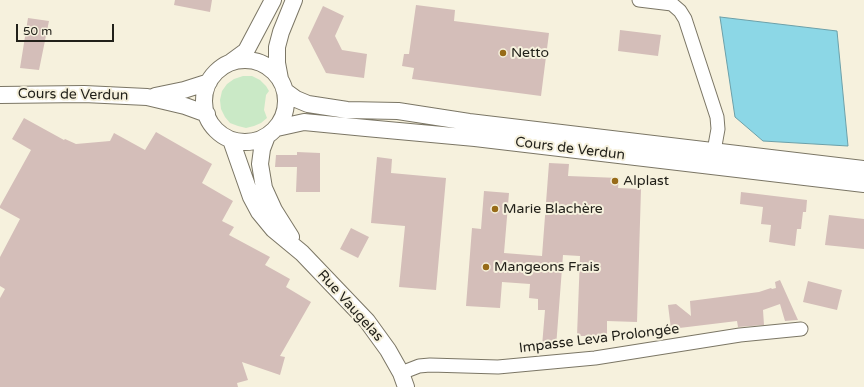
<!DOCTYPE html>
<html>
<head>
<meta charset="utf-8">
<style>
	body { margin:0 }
	#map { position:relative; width:864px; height:387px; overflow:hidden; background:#f6f1dd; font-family:"Varela Round",sans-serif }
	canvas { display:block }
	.scale { position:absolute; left:16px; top:24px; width:98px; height:18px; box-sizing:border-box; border:2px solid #22211a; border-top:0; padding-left:5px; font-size:12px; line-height:14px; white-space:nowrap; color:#22211a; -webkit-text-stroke:3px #f6f1dd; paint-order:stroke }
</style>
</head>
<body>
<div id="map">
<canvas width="864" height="387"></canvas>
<div class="scale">50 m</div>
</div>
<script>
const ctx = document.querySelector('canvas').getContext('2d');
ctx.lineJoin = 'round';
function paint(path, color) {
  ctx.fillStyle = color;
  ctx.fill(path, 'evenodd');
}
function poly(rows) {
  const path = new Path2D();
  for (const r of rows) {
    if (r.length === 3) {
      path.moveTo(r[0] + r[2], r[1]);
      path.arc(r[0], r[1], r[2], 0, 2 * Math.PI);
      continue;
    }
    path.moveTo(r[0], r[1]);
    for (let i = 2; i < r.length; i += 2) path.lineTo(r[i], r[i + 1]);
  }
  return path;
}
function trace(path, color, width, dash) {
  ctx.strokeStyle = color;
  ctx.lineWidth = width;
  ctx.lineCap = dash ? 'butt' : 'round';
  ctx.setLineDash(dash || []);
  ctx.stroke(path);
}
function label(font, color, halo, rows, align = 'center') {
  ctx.font = font + ' "Varela Round",sans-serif';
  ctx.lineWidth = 4;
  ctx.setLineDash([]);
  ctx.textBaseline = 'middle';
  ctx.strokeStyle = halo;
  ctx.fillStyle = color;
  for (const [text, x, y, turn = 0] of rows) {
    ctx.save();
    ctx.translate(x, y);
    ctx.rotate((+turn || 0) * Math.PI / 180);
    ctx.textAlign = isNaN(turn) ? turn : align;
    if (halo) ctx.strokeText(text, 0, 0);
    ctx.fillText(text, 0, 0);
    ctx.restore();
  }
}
paint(poly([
	[243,76,252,76,260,80,266,86,269,91,266,95,264,110,267,118,261,123,254,126,246,128,238,126,230,123,225,117,221,109,220,100,222,91,227,84,234,79]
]), '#cae9c6');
const water = poly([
	[720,17,837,31,848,146,763,141,735,117,720,17]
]);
paint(water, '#8cd7e6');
trace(water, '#6ca0a9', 1);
paint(poly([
	[175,0,212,0,210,12,174,5],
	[416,5,455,10,454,21,549,33,541,96,412,79,414,68,402,66,404,54,409,54],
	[323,6,344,16,335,36,342,50,367,54,364,78,326,73,308,38],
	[28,18,49,21,39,70,20,68],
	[620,30,661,35,658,56,618,51],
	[24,118,64,140,65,139,76,144,110,141,114,133,145,150,156,132,212,164,202,183,233,201,222,221,234,227,229,235,270,257,265,265,290,279,286,287,311,302,280,356,285,357,280,375,242,362,248,380,237,383,238,387,0,387,0,298,5,289,0,286,0,257,20,219,0,208,0,206,31,150,12,139],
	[297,152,320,153,320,192,296,192,297,167,275,167,276,155,297,155],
	[377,157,392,159,391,173,446,178,436,290,399,287,405,226,371,223],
	[549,163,569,164,568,176,619,178,618,188,641,189,637,322,607,321,607,336,577,336,580,256,563,255,556,347,542,346,545,310,538,310,538,299,529,298,530,284,502,282,500,308,466,306,472,228,481,229,484,191,509,193,504,253,542,256],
	[741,192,807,200,806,212,803,212,801,229,797,229,795,246,769,242,771,225,761,224,763,207,740,204],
	[829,215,864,219,864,249,825,245],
	[351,228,369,237,358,258,340,249],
	[780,280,798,320,785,321,780,304,763,310,764,325,738,327,737,321,671,329,668,305,676,304,691,316,690,301,759,292,771,288,772,289,776,288,775,282],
	[808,281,842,290,837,310,803,302]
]), '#d4beb9');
const minor = poly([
	[639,0,672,4,680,11,685,19,717,117,718,129,714,151],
	[401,373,419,366,430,365,498,367,595,358,740,335,801,329]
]);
const major = poly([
	[245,101,41],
	[231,62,246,51,273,0],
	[280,79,277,63,277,47,281,32,294,0],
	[285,91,296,99,308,104,347,110,398,111,469,122,864,169],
	[0,95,84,94,147,97,185,106,207,114],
	[155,96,184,90,209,82],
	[277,128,304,122,366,128,475,138,864,184],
	[267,136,262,149,260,164,264,188,274,210,291,237],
	[231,140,251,197,259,212,273,229,302,253,367,321,388,350,401,373,406,387]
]);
trace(minor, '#7b7665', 15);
trace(major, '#7b7665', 18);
trace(minor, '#fff', 13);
trace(major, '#fff', 16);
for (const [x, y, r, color] of [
	[503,53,4,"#976b18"],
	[615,181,4,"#976b18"],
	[495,209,4,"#976b18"],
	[486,267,4,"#976b18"]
]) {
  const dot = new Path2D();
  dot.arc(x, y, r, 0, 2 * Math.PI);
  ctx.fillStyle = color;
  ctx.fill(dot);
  trace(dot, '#f6f1dd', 1.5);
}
label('14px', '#22211a', '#f6f1dd', [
	["Netto",511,53],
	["Alplast",623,181],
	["Marie Blachère",503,209],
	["Mangeons Frais",494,267]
], 'left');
label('14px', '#22211a', '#f6f1dd', [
	["Cours de Verdun",73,95,1],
	["Cours de Verdun",570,149,7],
	["Rue Vaugelas",350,306,48],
	["Impasse Leva Prolongée",599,339,-7]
]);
</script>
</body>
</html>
